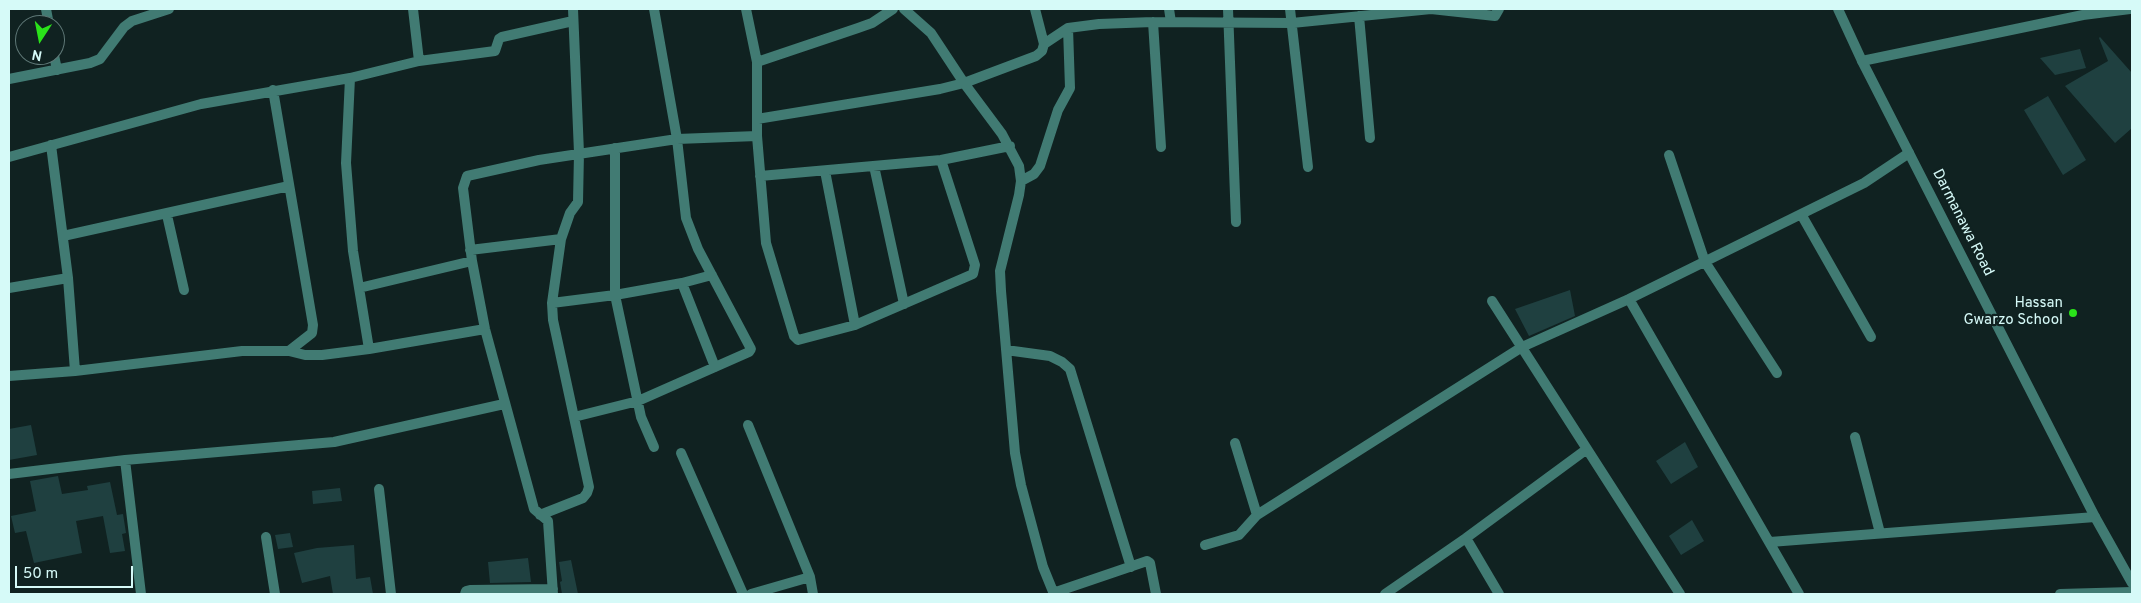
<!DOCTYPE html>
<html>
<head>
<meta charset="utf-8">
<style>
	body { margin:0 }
	#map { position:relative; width:2141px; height:603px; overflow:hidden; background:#102221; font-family:Overpass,sans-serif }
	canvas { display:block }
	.frame { position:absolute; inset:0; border:10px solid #d6faf8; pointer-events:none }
	.north { position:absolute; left:15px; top:15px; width:50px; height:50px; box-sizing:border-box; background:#102221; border:1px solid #5f7877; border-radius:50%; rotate:191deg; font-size:14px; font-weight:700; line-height:20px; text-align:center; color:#d6faf8 }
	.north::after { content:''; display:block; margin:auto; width:18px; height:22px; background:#2ae21a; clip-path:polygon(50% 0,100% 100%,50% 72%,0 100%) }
	.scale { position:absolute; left:15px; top:566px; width:118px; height:22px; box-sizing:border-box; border:2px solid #d6faf8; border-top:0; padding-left:6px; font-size:15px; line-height:18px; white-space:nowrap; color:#d6faf8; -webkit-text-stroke:4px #102221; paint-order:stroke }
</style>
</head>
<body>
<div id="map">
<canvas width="2141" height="603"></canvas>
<div class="frame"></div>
<div class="north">N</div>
<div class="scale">50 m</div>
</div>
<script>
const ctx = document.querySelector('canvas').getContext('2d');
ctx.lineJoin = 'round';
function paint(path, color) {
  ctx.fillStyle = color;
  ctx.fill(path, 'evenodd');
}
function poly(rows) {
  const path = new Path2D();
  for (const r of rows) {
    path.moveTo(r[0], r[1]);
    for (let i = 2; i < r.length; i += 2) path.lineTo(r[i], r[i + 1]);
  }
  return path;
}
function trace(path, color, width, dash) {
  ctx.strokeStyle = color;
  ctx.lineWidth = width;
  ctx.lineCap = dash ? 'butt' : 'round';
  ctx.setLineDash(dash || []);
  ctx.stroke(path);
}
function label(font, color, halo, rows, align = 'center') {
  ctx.font = font + ' Overpass,sans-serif';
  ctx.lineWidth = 4.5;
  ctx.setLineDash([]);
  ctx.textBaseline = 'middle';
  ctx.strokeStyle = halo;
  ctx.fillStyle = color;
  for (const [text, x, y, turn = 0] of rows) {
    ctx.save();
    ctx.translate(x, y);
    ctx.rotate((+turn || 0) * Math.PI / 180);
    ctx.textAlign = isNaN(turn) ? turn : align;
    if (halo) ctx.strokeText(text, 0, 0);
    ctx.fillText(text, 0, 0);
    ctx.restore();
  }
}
paint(poly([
	[2100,37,2132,73,2132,128,2115,143,2065,86,2108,61,2099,38],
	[2080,49,2086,68,2055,75,2040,58],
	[2048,96,2086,160,2063,175,2024,110],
	[1570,290,1575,316,1529,336,1515,309],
	[31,425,37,455,9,460,9,429],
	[1685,442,1698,467,1671,484,1656,461],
	[58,476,62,494,88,490,87,486,110,482,117,515,123,514,126,533,122,534,125,551,110,553,103,516,76,521,82,553,34,563,26,531,15,533,11,516,36,511,30,481],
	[340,488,342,501,313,504,312,491],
	[1692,520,1704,541,1681,555,1669,536],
	[290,533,293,547,278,549,275,535],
	[354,545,356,579,370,577,373,594,333,594,330,576,302,583,294,553,317,548],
	[528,558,531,582,490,583,488,562],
	[571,560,578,594,562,594,560,582,562,581,559,562]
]), '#1f4040');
trace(poly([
	[46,9,49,25],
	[413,9,419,61],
	[746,9,757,62,757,136,766,243,794,336,798,340,855,325,973,274,975,265,941,160],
	[904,9,931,33,964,83,1002,134,1019,166,1021,181,1019,195,1000,271,1001,291,1015,453,1021,485,1043,567,1054,594],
	[1035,9,1044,44],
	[1169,9,1171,22],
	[1228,9,1236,222],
	[1290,9,1308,167],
	[1359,16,1370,138],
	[1153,22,1161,147],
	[54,55,57,70],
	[1862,61,2083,15,2130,9],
	[757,62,858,28,872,23,893,9],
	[350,78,346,163,353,251,369,349],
	[9,79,90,63,100,59,124,27,132,21,169,9],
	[273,90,313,325,312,333,289,351],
	[757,119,940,89,964,83,1036,56,1042,51,1044,44,1068,28,1099,24,1153,22,1292,23,1431,9,1495,16,1499,9],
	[51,145,68,278,75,371],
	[615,148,615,295,641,417,654,447],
	[1669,155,1705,262,1777,373],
	[9,157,201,104,350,78,419,61,495,51,499,39,502,37,573,21],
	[874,166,904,304],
	[825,171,855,325],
	[760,176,941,160,1010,146],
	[1021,181,1034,174,1040,166,1058,110,1070,88,1068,28],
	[1801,214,1871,337],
	[167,215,184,290],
	[63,236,289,186],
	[470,250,561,239],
	[682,283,715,367],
	[9,288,68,278],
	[359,288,472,261],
	[1629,299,1799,594],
	[1492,301,1680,594],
	[552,303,615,295,682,283,712,275],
	[1006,350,1050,356,1062,362,1070,369,1131,567],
	[9,376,75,371,242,351,289,351,305,355,322,355,369,349,485,329],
	[574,417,638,401,749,352,751,349,698,249,686,218,677,139,654,9],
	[748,425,810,577,813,594],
	[1855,437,1880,533],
	[1235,443,1257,515],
	[681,453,743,594],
	[125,460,141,594],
	[9,474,125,460,334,442,504,404],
	[379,489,391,594],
	[540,515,583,498,587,493,589,487,553,320,552,303,561,239,570,213,578,202,579,153,573,9],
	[266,537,275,594],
	[1466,538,1499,594],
	[1770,542,2095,517],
	[1205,545,1239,535,1257,515,1522,347,1629,299,1864,183,1909,153],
	[1053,593,1147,561,1150,563,1156,594],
	[465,594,466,591,470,590,553,589],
	[553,594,548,521,534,509,485,329,472,261,463,188,467,176,539,160,677,139,757,136],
	[751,594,810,577],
	[1385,594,1466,538,1587,449],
	[2060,594,2132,592]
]), '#417b73', 10);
trace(poly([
	[1838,9,1862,61,2095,517,2132,583]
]), '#417b73', 10);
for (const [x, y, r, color] of [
	[2073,313,5,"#2ae21a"]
]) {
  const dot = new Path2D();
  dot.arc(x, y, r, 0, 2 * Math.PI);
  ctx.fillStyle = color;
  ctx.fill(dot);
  trace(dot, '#102221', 2);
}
label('15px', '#d6faf8', '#102221', [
	["Darmanawa Road",1962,223,63]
]);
label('15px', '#d6faf8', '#102221', [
	["Hassan",2063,304],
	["Gwarzo School",2063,321]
], 'right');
</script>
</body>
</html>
